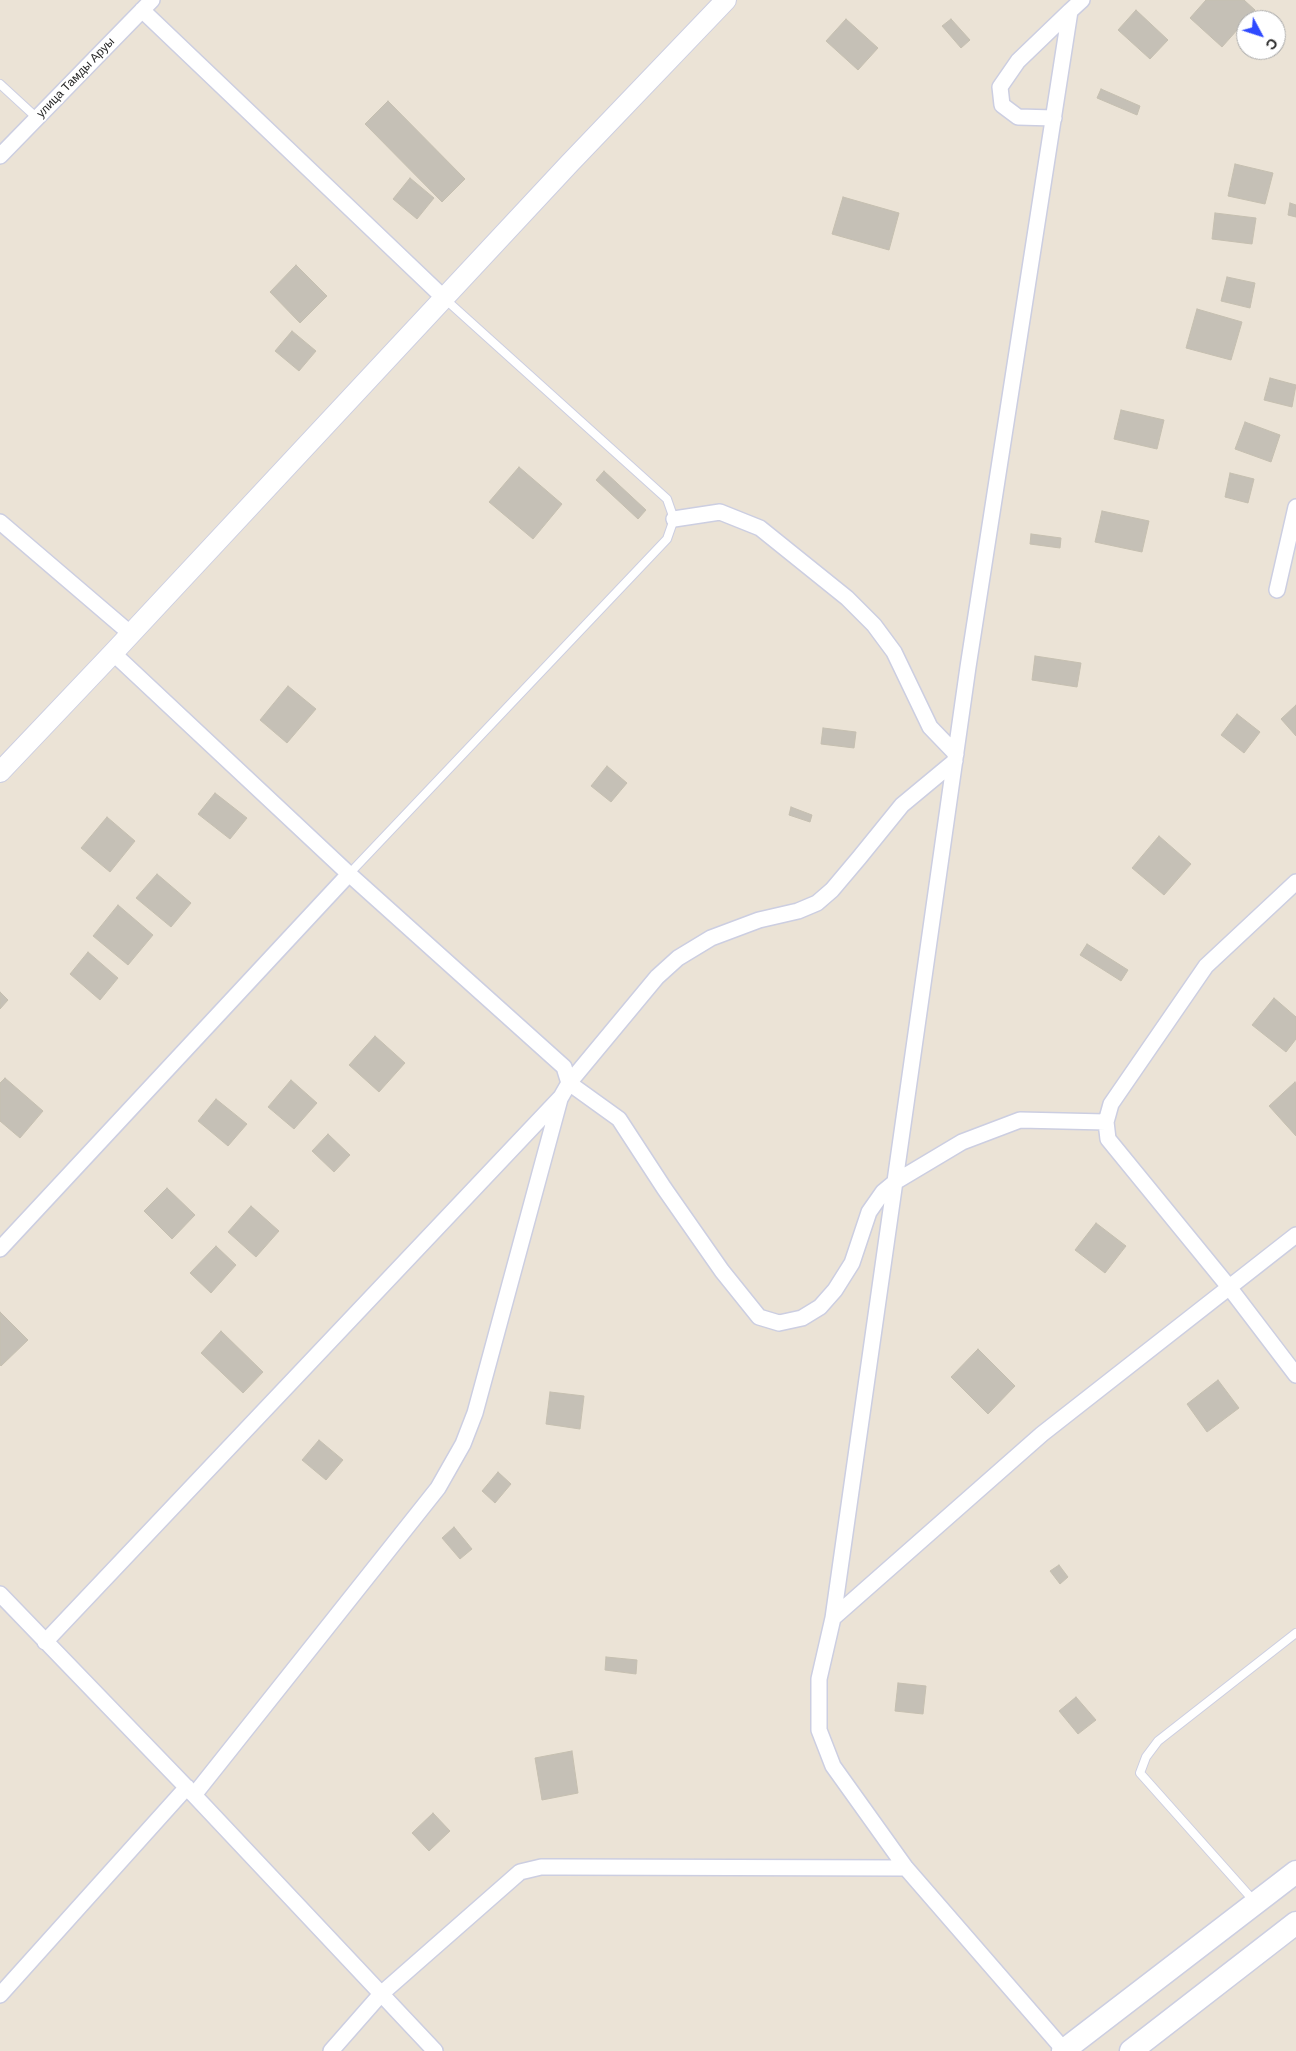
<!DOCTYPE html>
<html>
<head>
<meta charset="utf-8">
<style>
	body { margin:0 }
	#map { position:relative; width:1296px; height:2051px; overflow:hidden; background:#ebe3d6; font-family:"DM Sans",sans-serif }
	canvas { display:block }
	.north { position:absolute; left:1236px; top:10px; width:50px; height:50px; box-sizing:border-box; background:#fff; border:1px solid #a8a8a8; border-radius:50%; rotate:130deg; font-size:14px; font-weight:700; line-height:20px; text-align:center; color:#262626 }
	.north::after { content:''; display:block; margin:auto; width:18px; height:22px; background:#2f4aff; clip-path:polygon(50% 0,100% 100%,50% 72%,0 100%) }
</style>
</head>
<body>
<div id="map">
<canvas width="1296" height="2051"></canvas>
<div class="north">С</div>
</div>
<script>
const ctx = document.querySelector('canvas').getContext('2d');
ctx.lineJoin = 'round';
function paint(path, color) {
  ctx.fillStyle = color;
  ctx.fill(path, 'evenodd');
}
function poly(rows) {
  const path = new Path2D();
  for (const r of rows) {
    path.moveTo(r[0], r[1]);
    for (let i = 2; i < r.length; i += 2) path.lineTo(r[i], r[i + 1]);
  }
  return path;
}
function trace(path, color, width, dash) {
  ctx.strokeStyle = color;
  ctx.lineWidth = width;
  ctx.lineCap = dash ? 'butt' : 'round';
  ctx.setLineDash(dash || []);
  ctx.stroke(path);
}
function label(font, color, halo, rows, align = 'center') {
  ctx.font = font + ' "DM Sans",sans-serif';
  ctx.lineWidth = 4;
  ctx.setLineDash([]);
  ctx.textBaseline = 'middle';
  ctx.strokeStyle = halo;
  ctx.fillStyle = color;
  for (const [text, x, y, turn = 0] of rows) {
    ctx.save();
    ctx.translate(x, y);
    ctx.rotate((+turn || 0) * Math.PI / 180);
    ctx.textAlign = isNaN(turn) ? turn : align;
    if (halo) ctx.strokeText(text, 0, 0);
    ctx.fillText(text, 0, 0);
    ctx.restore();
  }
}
const building = poly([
	[1206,0,1244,0,1255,10,1222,47,1190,18,1206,0],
	[1136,10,1168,40,1150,59,1118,30,1136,10],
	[846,19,878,48,858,70,826,41,846,19],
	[951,19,970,40,961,48,942,26,951,19],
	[1101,89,1140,106,1137,115,1097,98,1101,89],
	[388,101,465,179,442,202,365,124,388,101],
	[1235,164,1273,173,1265,204,1228,196,1235,164],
	[410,178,434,198,417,219,393,199,410,178],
	[843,197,899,213,889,250,832,234,843,197],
	[1290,203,1296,205,1296,217,1288,215,1290,203],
	[1215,213,1256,218,1252,244,1212,239,1215,213],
	[296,265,327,296,300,323,270,292,296,265],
	[1227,277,1255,283,1250,308,1221,301,1227,277],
	[1197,309,1242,322,1231,360,1186,348,1197,309],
	[292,331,316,351,299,371,275,351,292,331],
	[1270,378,1296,385,1292,407,1264,400,1270,378],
	[1121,410,1164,420,1157,449,1114,439,1121,410],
	[1245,422,1280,435,1271,462,1235,449,1245,422],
	[519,467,562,504,533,539,489,502,519,467],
	[604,471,646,510,638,519,596,480,604,471],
	[1230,473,1254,479,1248,503,1225,497,1230,473],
	[1102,511,1149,521,1142,552,1095,542,1102,511],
	[1031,534,1061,538,1060,548,1030,544,1031,534],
	[1035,656,1081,663,1077,687,1032,680,1035,656],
	[288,686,316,709,287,743,260,720,288,686],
	[1296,705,1296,736,1281,719,1296,705],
	[1237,714,1260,732,1244,753,1221,735,1237,714],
	[823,728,856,732,854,748,821,744,823,728],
	[607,766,627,783,611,802,591,786,607,766],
	[215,793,247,818,230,839,198,814,215,793],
	[791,807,812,815,810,822,789,815,791,807],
	[107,817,135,841,110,872,81,848,107,817],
	[1159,836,1191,864,1164,895,1132,868,1159,836],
	[157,874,191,903,171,927,136,898,157,874],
	[118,905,153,935,128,965,93,936,118,905],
	[1087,944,1128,970,1121,981,1080,955,1087,944],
	[88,952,118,978,100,1000,70,974,88,952],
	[0,992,8,1000,0,1009,0,992],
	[1274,998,1296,1017,1296,1039,1286,1052,1252,1025,1274,998],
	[375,1036,405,1063,379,1092,349,1065,375,1036],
	[5,1078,43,1111,20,1138,0,1121,0,1083,5,1078],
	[291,1080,317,1103,294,1129,268,1107,291,1080],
	[1295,1082,1296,1084,1296,1136,1269,1106,1295,1082],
	[216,1099,247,1124,228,1146,198,1121,216,1099],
	[328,1134,350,1155,334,1172,312,1151,328,1134],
	[167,1188,195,1215,172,1239,144,1211,167,1188],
	[251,1206,279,1231,256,1257,228,1232,251,1206],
	[1096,1223,1126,1246,1105,1273,1075,1250,1096,1223],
	[216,1246,236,1265,211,1293,190,1273,216,1246],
	[0,1312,28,1340,1,1366,0,1365,0,1312],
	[221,1331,263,1372,243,1393,201,1353,221,1331],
	[978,1349,1015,1386,988,1414,951,1377,978,1349],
	[1218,1380,1239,1408,1207,1432,1187,1404,1218,1380],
	[550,1392,584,1396,580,1429,546,1424,550,1392],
	[319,1440,343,1460,326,1480,302,1460,319,1440],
	[498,1472,511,1484,495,1503,482,1491,498,1472],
	[454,1527,472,1549,460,1559,442,1538,454,1527],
	[1059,1565,1068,1577,1060,1584,1050,1571,1059,1565],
	[606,1657,637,1660,636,1674,605,1670,606,1657],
	[898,1683,926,1686,923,1714,895,1711,898,1683],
	[1076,1697,1096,1720,1078,1734,1059,1711,1076,1697],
	[572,1751,578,1793,542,1800,535,1758,572,1751],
	[433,1813,450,1831,429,1851,412,1833,433,1813]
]);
paint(building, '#c5c0b6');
trace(building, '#c5bfb0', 1);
const service = poly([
	[0,84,37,118],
	[349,874,667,539,674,519,667,499,445,299],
	[1254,1901,1140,1773,1146,1757,1158,1741,1296,1633]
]);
const minor = poly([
	[142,10,444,298],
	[1054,118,1018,117,1002,105,1000,87,1018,61,1070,11],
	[0,156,152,0],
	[674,519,720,512,760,528,847,598,874,625,894,652,930,727,956,754],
	[0,522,131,634],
	[1277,590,1296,507],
	[955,761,902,805,859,858,832,890,817,903,798,911,759,920,711,938,678,958,657,977,569,1083,619,1119,664,1188,722,1271,759,1317,779,1323,802,1318,820,1307,835,1290,852,1263,869,1212,883,1192,895,1182,962,1142,1020,1120,1106,1122],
	[1296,882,1206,966,1111,1104,1106,1122,1108,1139,1229,1287,1296,1375],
	[0,1249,349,874],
	[0,1594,194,1795,435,2051],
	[833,1618,1042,1434,1296,1235],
	[45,1642,561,1097,569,1083,564,1067,349,874,113,653],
	[194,1795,438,1488,463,1444,475,1413,560,1099],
	[0,1995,187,1787],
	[1064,2050,906,1868,833,1766,819,1730,819,1679,833,1618,968,667,1070,11,1082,0],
	[331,2051,381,1994,520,1872,541,1867,562,1867,906,1868]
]);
const tertiary = poly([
	[0,772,113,653,569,164,726,0]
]);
const secondary = poly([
	[1063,2051,1296,1872],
	[1131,2051,1296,1923]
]);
trace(service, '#cccee1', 10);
trace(minor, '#cccee1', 18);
trace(tertiary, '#cccee1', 22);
trace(secondary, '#cccee1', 25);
trace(service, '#fff', 8);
trace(minor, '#fff', 15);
trace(tertiary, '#fff', 20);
trace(secondary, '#fff', 22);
label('12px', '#262626', '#fff', [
	["улица Тамды Аруы",76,78,-46]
]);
</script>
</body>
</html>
